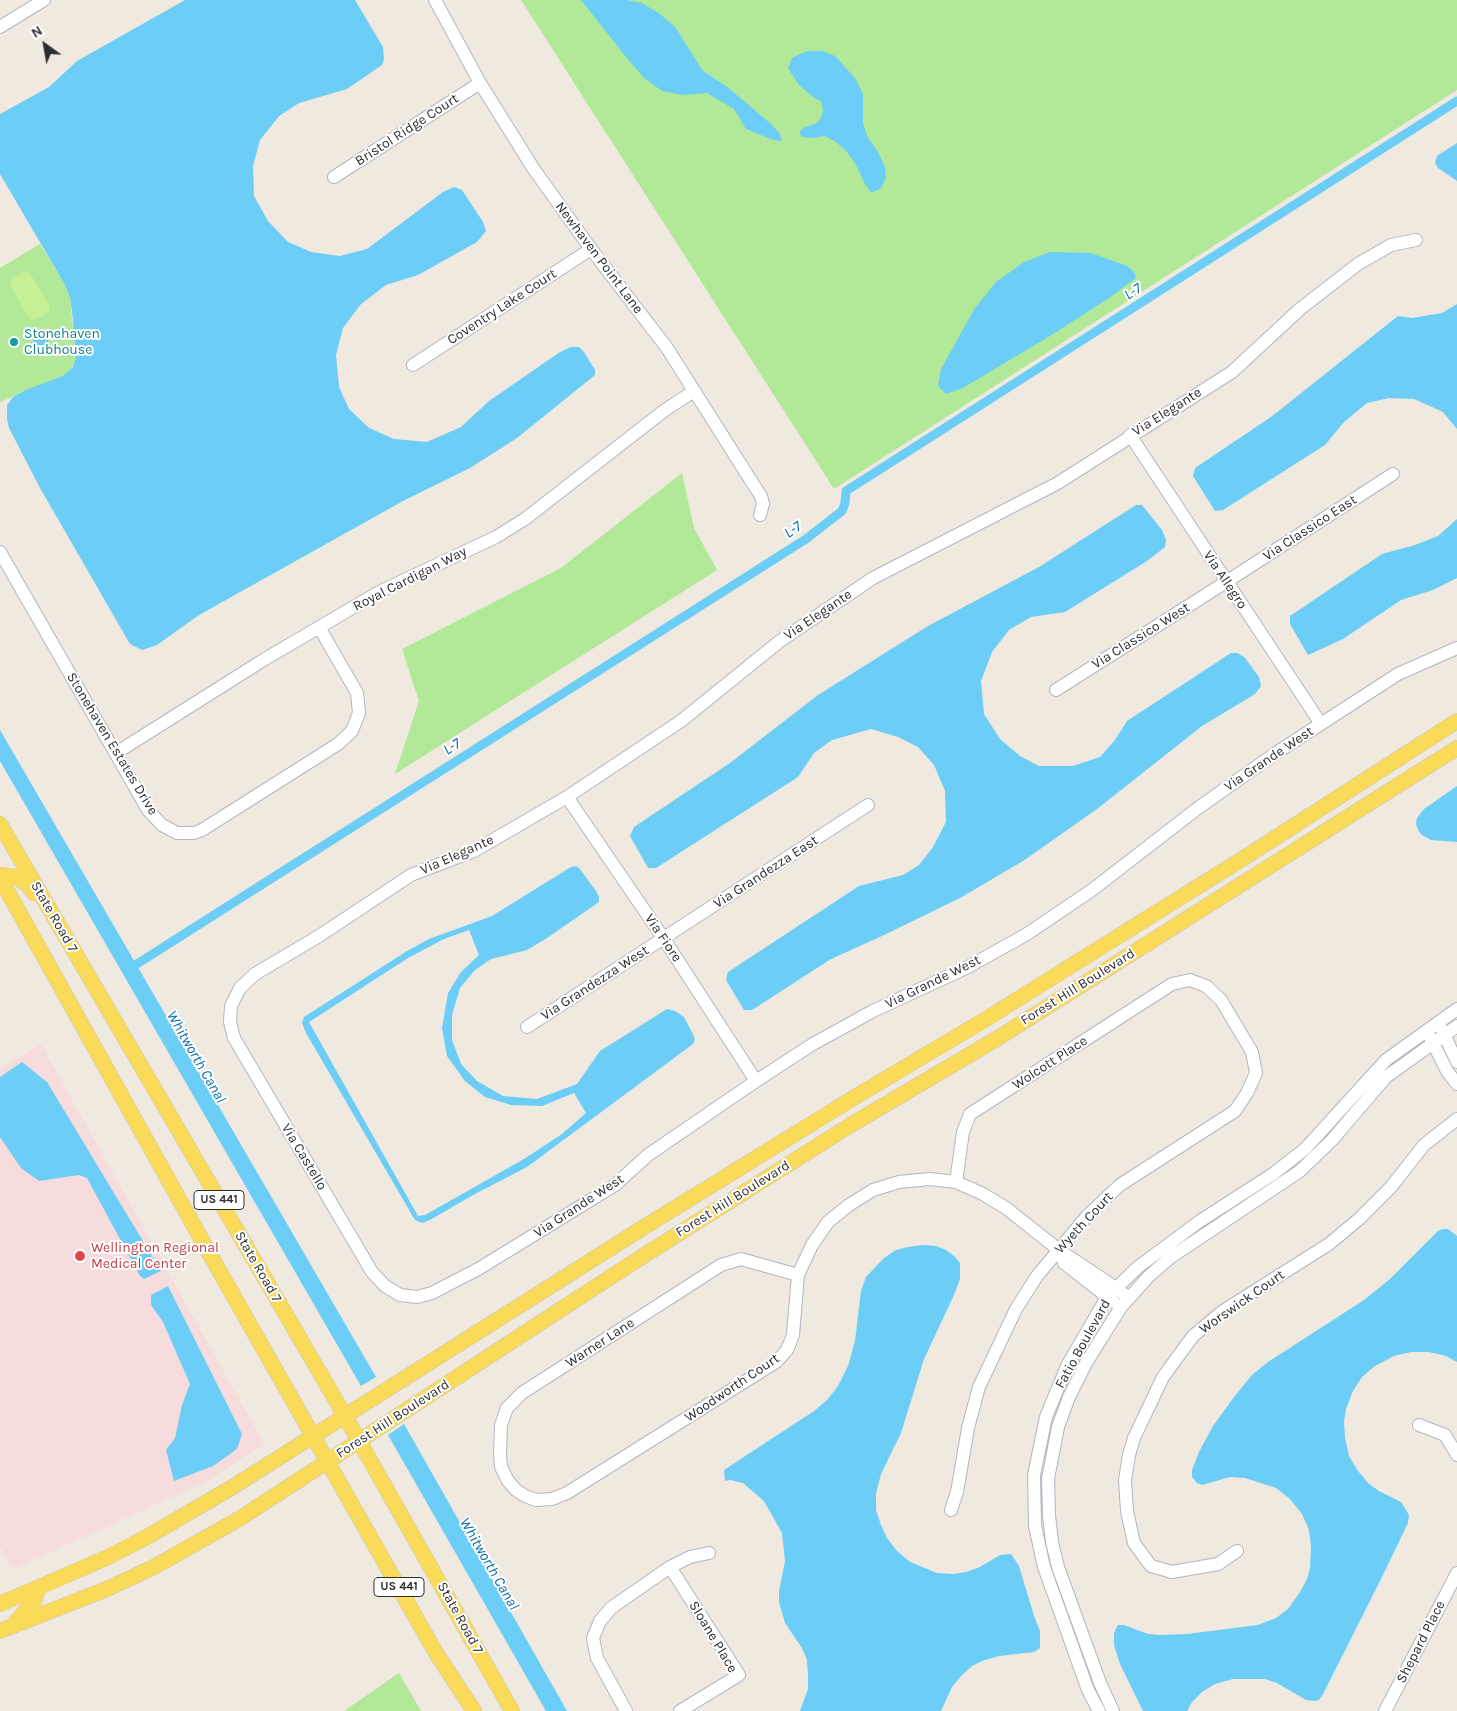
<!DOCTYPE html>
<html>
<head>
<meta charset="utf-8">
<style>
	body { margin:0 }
	#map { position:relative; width:1457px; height:1711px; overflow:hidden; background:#efe9df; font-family:Karla,sans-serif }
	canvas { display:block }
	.north { position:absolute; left:20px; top:20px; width:50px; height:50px; -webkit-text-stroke:4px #fff; paint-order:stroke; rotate:328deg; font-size:14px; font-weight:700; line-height:20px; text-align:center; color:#2d2d2d }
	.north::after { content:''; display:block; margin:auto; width:18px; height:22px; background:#2d2d2d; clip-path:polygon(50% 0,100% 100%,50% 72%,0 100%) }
</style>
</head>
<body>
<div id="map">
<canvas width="1457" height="1711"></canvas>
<div class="north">N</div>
</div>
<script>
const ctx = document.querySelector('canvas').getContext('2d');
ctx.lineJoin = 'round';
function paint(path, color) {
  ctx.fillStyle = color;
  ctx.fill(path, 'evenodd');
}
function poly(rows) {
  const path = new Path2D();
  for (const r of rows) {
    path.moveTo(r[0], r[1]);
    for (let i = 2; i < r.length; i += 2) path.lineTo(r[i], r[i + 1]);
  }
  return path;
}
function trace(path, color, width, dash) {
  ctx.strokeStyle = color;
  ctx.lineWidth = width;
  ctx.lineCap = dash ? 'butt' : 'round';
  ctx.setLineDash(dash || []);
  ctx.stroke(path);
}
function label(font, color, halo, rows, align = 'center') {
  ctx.font = font + ' Karla,sans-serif';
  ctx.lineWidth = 4;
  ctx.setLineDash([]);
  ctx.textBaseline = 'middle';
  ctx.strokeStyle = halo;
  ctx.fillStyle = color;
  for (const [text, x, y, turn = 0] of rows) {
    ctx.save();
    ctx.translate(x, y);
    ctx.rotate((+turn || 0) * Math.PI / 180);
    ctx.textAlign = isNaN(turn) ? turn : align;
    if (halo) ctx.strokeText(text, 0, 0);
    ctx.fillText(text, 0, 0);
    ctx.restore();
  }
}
paint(poly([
	[41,1044,264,1444,209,1480,14,1569,0,1547,0,1069]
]), '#f6dcdc');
paint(poly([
	[521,0,1457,0,1457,90,834,489],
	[40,244,65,285,70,298,76,358,75,362,69,372,63,376,0,402,0,268],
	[682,473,694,528,717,570,395,774,419,701,402,649,561,568],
	[399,1673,421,1711,344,1711,373,1691]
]), '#b1e998');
paint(poly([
	[25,271,30,273,50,307,49,312,35,320,30,319,10,285,11,280]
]), '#c6f094');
paint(poly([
	[185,0,355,0,383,47,384,59,382,65,347,89,299,103,279,116,260,140,253,166,254,196,268,221,288,242,311,252,340,256,367,249,443,192,454,187,462,190,483,222,486,231,477,242,418,275,386,285,361,304,343,328,336,355,339,387,349,409,369,428,394,439,427,442,461,427,489,401,560,352,571,347,579,347,584,352,595,370,595,375,517,438,470,468,403,501,199,615,157,645,142,650,130,644,40,488,9,428,7,419,7,405,13,397,28,389,63,376,73,367,76,358,72,311,70,298,65,285,0,174,0,114,49,87,77,61],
	[581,0,627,0,642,3,660,14,675,27,703,71,726,86,771,124,780,134,782,141,773,140,746,129,734,109,707,93,682,95,662,91,644,78,626,57],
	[807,51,823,51,835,56,855,78,863,94,863,123,867,136,878,152,885,167,886,178,881,188,871,193,865,184,856,165,847,152,836,142,825,136,811,138,802,137,799,132,805,127,815,124,821,118,823,110,821,101,814,98,799,85,788,68,792,58],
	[1457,143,1457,181,1438,168,1435,163,1437,156],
	[1050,252,1091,253,1127,266,1134,272,1136,278,1109,298,1050,336,963,388,946,394,938,386,941,369,975,308,996,282,1024,262],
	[1457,304,1457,429,1443,412,1414,399,1389,398,1367,403,1344,422,1325,445,1223,510,1215,511,1193,476,1195,468,1271,417,1398,316,1412,318,1442,313],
	[36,331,44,331,48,336,49,344,46,351,34,350,33,338],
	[1136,505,1142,505,1162,530,1166,540,1165,547,1147,561,1065,612,1031,617,1009,630,992,652,981,681,984,714,1000,739,1020,756,1039,766,1073,766,1100,757,1115,740,1127,721,1231,653,1238,653,1245,658,1259,677,1261,686,1255,694,1202,726,1097,809,1023,861,960,898,882,936,831,959,752,1010,744,1010,726,980,728,972,859,886,903,875,919,865,933,847,946,822,945,791,934,765,918,747,898,737,871,729,832,740,814,753,798,777,656,868,648,868,630,836,634,827,730,763,818,695,928,626,1039,567],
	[1457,519,1457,578,1433,590,1401,600,1343,639,1308,655,1290,624,1290,616,1382,554,1415,545,1438,536],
	[0,730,376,1377,361,1386,0,761],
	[1457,786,1457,842,1431,840,1422,835,1419,832,1416,824,1417,818,1424,809],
	[576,866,580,869,596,891,599,897,599,902,547,938,527,950,491,959,475,970,460,988,452,1015,452,1040,461,1064,477,1081,503,1096,537,1099,577,1084,600,1051,667,1009,675,1011,684,1017,693,1034,695,1040,693,1044,527,1167,473,1195,430,1220,422,1223,415,1220,306,1033,302,1023,304,1017,407,951,429,939,492,916,571,867],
	[469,930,479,955,461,972,448,993,442,1028,447,1056,465,1081,485,1097,511,1105,542,1106,574,1093,586,1113,562,1134,524,1159,425,1215,418,1216,309,1022,408,958,444,939],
	[22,1062,47,1082,161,1271,144,1279,140,1276,87,1178,79,1175,39,1181,21,1168,0,1137,0,1077],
	[1442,1229,1448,1229,1457,1236,1457,1362,1446,1356,1429,1352,1411,1352,1394,1356,1375,1366,1362,1377,1353,1391,1346,1409,1344,1421,1345,1438,1349,1456,1358,1471,1369,1484,1379,1491,1401,1502,1409,1515,1408,1523,1381,1579,1323,1694,1319,1700,1314,1701,1306,1700,1277,1683,1265,1679,1233,1679,1215,1684,1202,1692,1192,1702,1187,1711,1143,1711,1120,1664,1114,1645,1114,1633,1118,1625,1124,1625,1148,1634,1161,1635,1187,1634,1258,1625,1276,1618,1288,1609,1300,1592,1307,1579,1310,1568,1311,1547,1309,1530,1302,1514,1290,1499,1276,1488,1245,1478,1230,1477,1202,1485,1197,1483,1192,1477,1192,1470,1199,1452,1213,1426,1234,1397,1252,1375,1268,1362,1364,1300,1390,1279,1438,1231],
	[923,1245,936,1246,946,1250,954,1256,960,1263,960,1279,954,1295,924,1359,901,1433,881,1474,876,1493,876,1510,881,1525,887,1538,897,1551,910,1562,937,1573,953,1574,966,1572,980,1567,1000,1555,1011,1554,1019,1566,1034,1616,1040,1631,1040,1648,1034,1652,999,1656,982,1661,972,1666,961,1676,952,1687,941,1711,800,1711,808,1689,808,1674,807,1660,802,1648,785,1623,779,1602,779,1591,785,1561,782,1533,764,1501,743,1483,730,1480,725,1481,724,1470,814,1411,827,1400,838,1386,848,1366,855,1341,861,1291,866,1277,884,1258,896,1250,908,1247],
	[168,1286,242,1434,237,1449,213,1466,174,1481,166,1450,175,1438,182,1405,190,1384,163,1322,151,1305,151,1295],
	[404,1424,567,1711,546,1711,388,1435]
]), '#6ccdf7');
trace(poly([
	[129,969,806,539,842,511,845,503,846,491,1457,101]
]), '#6ccdf7', 9);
const minor = poly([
	[435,0,480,83,533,168,591,249,667,348,755,487,761,496,763,504,760,515],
	[0,27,44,0],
	[334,177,480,83],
	[1416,240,1391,245,1358,264,1300,309,1232,372,1058,483,873,578,780,641,681,721,567,797,474,851,411,875,319,936,255,974,240,988,231,1006,230,1022,234,1038,372,1272,385,1286,400,1295,417,1297,432,1293,480,1268,615,1185,648,1155,756,1081,813,1044,873,1011,968,967,1027,934,1092,890,1198,808,1276,753,1398,674,1457,648],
	[413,365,591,249],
	[1130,435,1321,724],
	[0,552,148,810,162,825,177,833,194,833,202,830,338,744,352,731,359,713,357,693,319,627],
	[1056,690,1226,582,1393,474],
	[116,753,265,659,381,591,496,537,525,519,665,410,694,391],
	[567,797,664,939,756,1081],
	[527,1027,868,805],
	[1441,1028,1457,1062],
	[1429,1035,1447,1071,1457,1084],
	[1061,1255,1064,1263,1114,1302],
	[798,1275,741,1259,721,1265,522,1393,507,1408,501,1425,500,1454,501,1467,508,1481,516,1490,525,1496,536,1500,552,1499,567,1493,776,1362,787,1350,793,1335,798,1275,812,1245,828,1222,849,1205,873,1190,899,1182,930,1179,956,1182,983,1194,1006,1208,1059,1250,1116,1288,1129,1298],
	[1419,1425,1445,1435,1457,1455],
	[951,1510,957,1492,968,1428,979,1387,1016,1309,1037,1276,1087,1216,1120,1185,1235,1111,1247,1093,1256,1073,1252,1052,1221,1000,1206,986,1190,980,1172,984,970,1114,963,1132,956,1182],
	[1237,1551,1218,1564,1172,1572,1151,1566,1134,1543,1127,1511,1125,1480,1129,1455,1134,1438,1163,1377,1193,1336,1223,1311,1329,1244,1359,1219,1391,1187,1424,1145,1457,1119],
	[670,1567,739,1675,680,1711],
	[626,1711,597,1658,593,1638,600,1621,611,1608,670,1567,690,1557,709,1553],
	[1099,1711,1088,1690,1044,1567,1035,1526,1034,1475,1046,1417,1067,1366,1107,1297,1138,1267,1200,1221,1273,1174,1305,1149,1386,1060,1457,1009],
	[1113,1711,1100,1683,1058,1567,1052,1542,1049,1515,1048,1479,1058,1427,1069,1397,1086,1363,1121,1307,1149,1276,1171,1257,1300,1171,1332,1140,1386,1077,1457,1026],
	[1385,1711,1457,1573]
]);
const major = poly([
	[0,824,345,1416,512,1711],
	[0,875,16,877,27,884,34,893],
	[0,878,208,1251,436,1653,474,1711],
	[0,1604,106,1558,147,1537,231,1488,641,1229,855,1097,986,1019,1247,856,1457,721],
	[14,1624,35,1600,37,1589],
	[0,1631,109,1588,154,1567,239,1519,640,1258,849,1126,998,1038,1457,748]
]);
trace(minor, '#b3b5c1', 14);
trace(major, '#c8c8c8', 16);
trace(minor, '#fff', 12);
trace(major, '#fada59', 15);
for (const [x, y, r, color] of [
	[14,342,5,"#0f9aa8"],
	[80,1256,6,"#e0444e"]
]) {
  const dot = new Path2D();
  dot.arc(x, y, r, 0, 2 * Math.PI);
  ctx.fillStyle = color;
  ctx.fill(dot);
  trace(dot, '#fff', 2);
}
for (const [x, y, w] of [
	[219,1200,50],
	[399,1587,50]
]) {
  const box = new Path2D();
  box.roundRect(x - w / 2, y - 9.5, w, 19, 4);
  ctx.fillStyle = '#fff';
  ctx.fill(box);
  trace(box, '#2d2d2d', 1);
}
label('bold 12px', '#2d2d2d', null, [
	["US 441",219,1200],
	["US 441",399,1587]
]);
label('14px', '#2d2d2d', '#fff', [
	["Bristol Ridge Court",407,130,-33],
	["Newhaven Point Lane",599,258,53],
	["Coventry Lake Court",502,307,-33],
	["Via Elegante",1167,412,-32],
	["Via Classico East",1310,528,-33],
	["Royal Cardigan Way",410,579,-27],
	["Via Allegro",1225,580,56],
	["Via Elegante",818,615,-34],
	["Via Classico West",1141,636,-32],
	["Stonehaven Estates Drive",112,744,59],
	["Via Grande West",1269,759,-34],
	["Via Elegante",457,855,-24],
	["Via Grandezza East",766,872,-33],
	["State Road 7",54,917,60],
	["Via Fiore",663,938,56],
	["Via Grande West",933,982,-26],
	["Via Grandezza West",595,983,-33],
	["Forest Hill Boulevard",1078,987,-32],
	["Wolcott Place",1050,1063,-33],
	["Via Castello",304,1157,59],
	["Forest Hill Boulevard",733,1199,-32],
	["Via Grande West",579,1206,-33],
	["Wyeth Court",1084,1223,-47],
	["State Road 7",258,1267,60],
	["Worswick Court",1242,1302,-35],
	["Warner Lane",600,1343,-33],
	["Fatio Boulevard",1083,1344,-61],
	["Woodworth Court",732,1388,-34],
	["Forest Hill Boulevard",393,1419,-33],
	["State Road 7",460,1618,61],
	["Sloane Place",713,1637,59],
	["Shepard Place",1421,1642,-63]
]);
label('14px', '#0d838f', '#fff', [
	["Stonehaven",24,334],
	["Clubhouse",24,350]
], 'left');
label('14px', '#be3a42', '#fff', [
	["Wellington Regional",91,1248],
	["Medical Center",91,1264]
], 'left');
label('italic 15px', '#056ba9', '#fff', [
	["L-7",1133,292,-33],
	["L-7",793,530,-34],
	["L-7",452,747,-32],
	["Whitworth Canal",196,1057,60],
	["Whitworth Canal",489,1564,60]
]);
</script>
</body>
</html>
